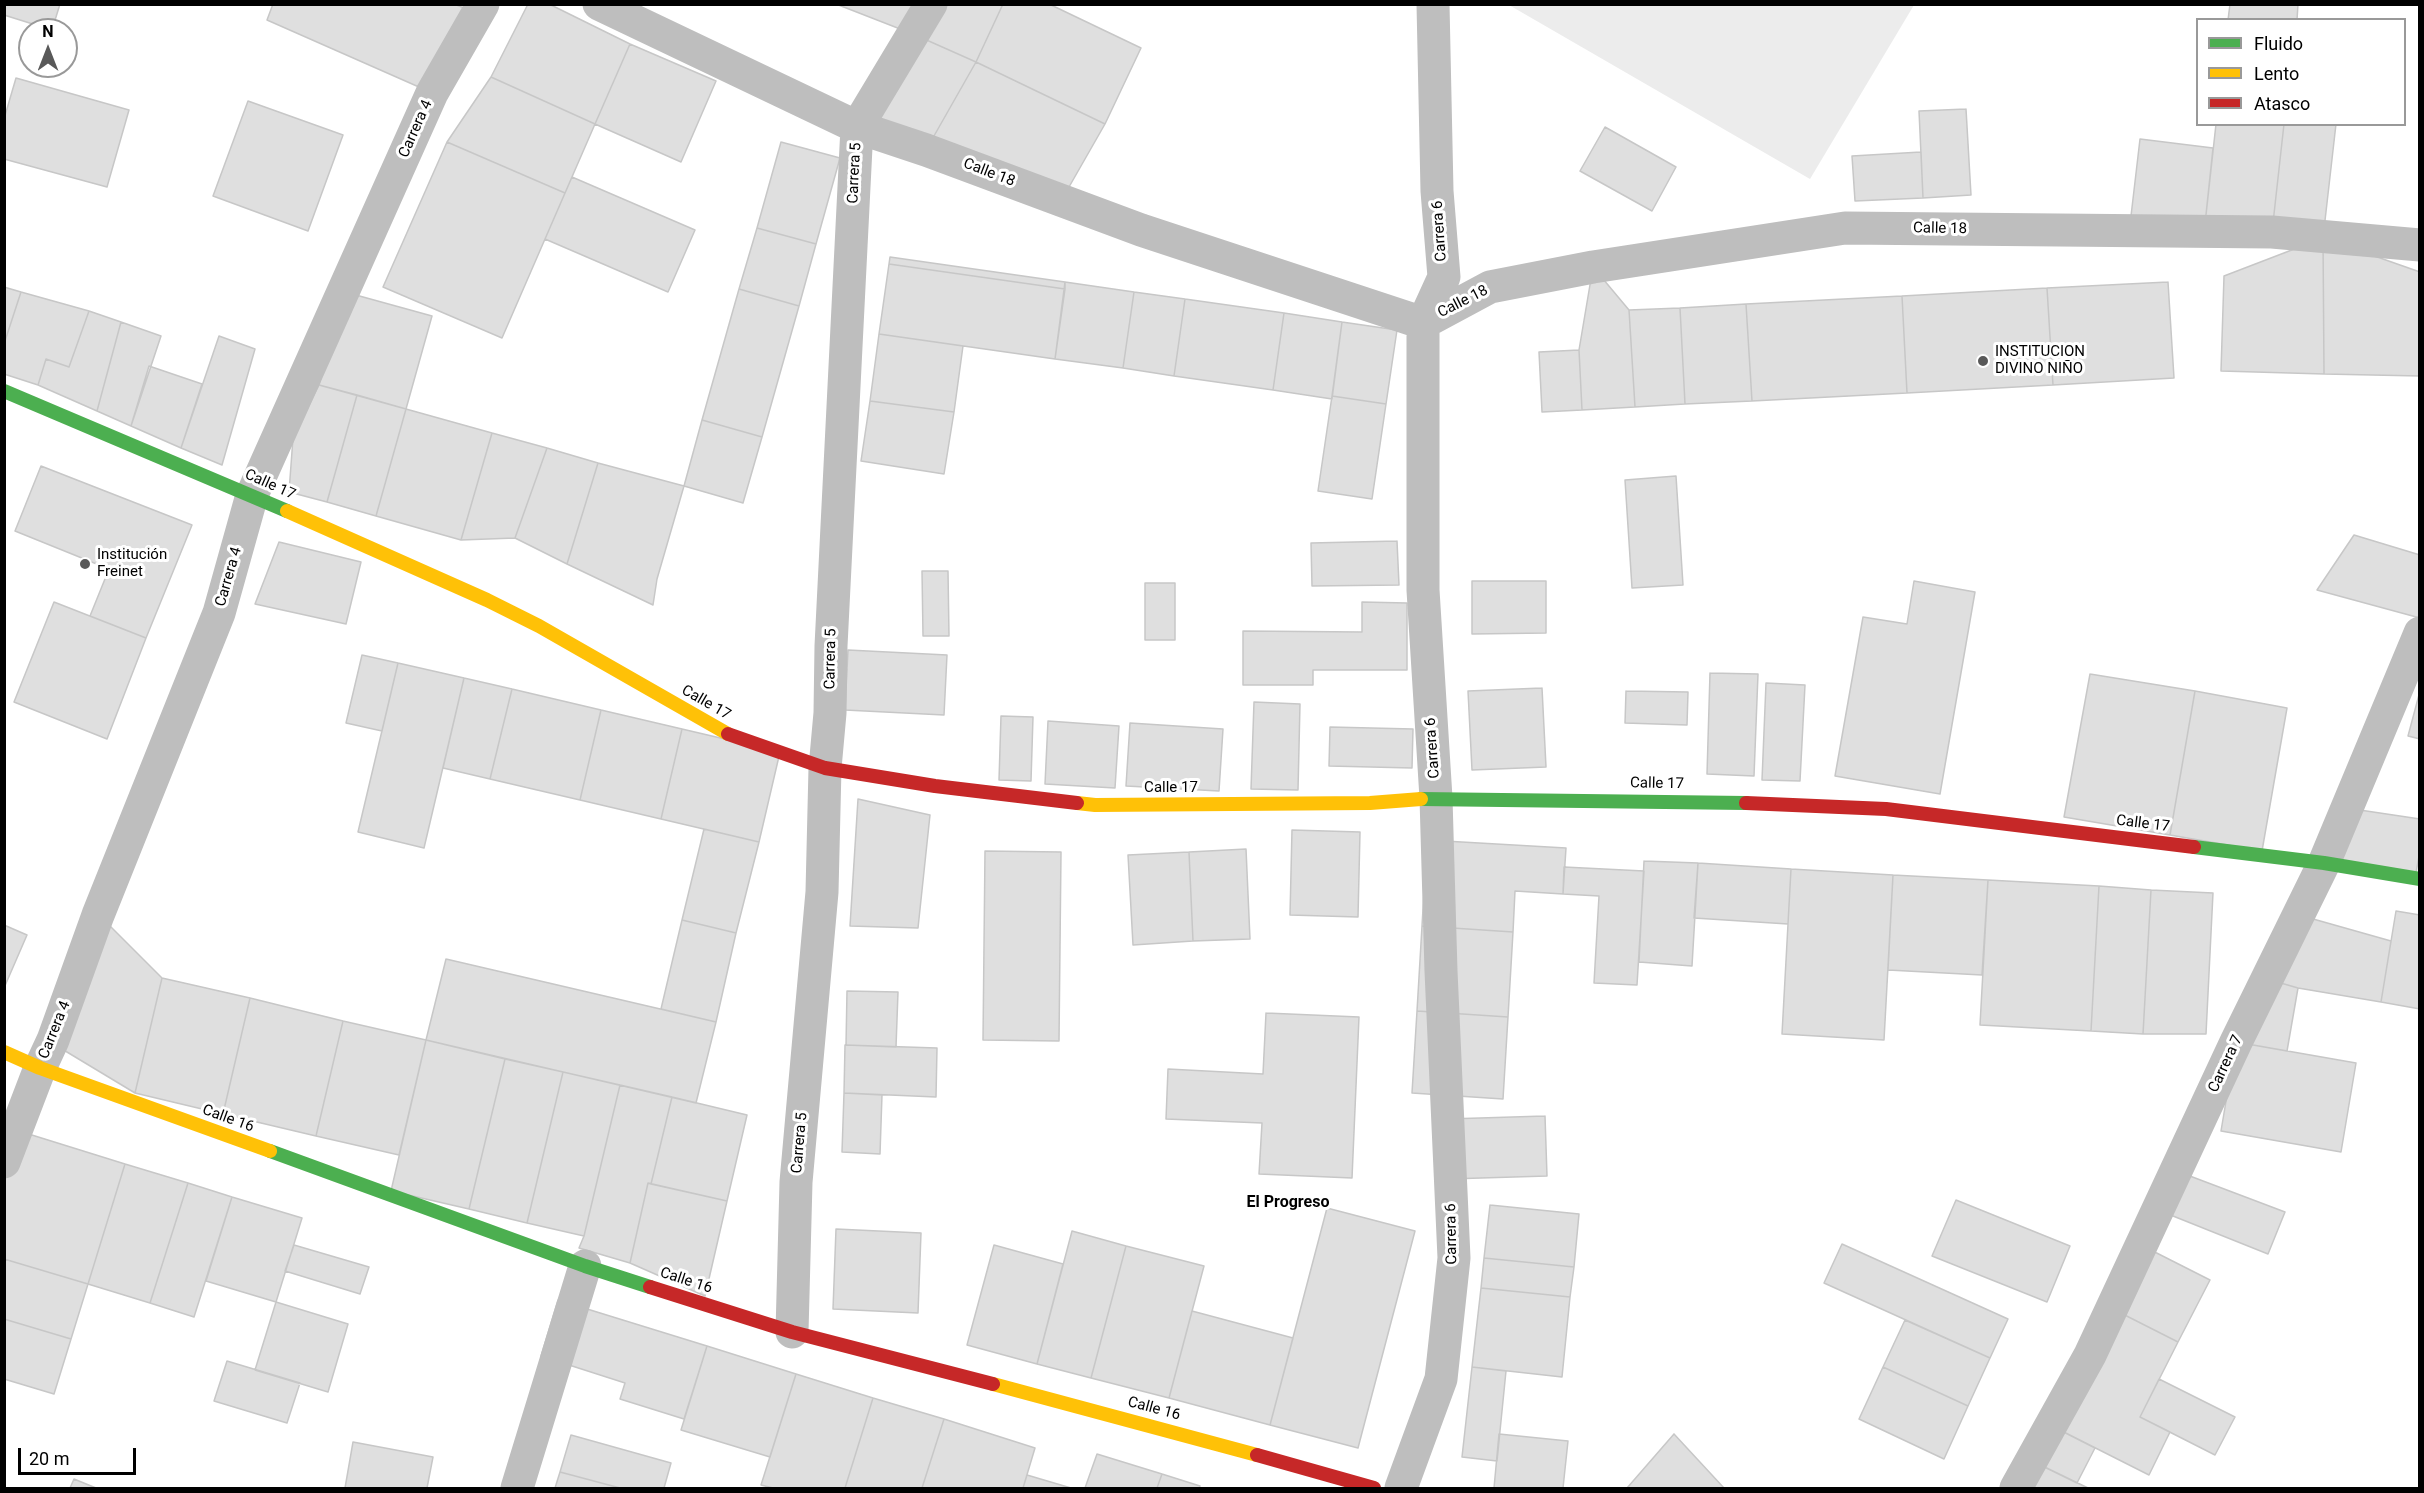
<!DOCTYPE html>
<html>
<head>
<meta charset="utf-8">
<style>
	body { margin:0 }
	#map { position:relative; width:2424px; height:1493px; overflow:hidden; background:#fff; font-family:Roboto,sans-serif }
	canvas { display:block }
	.frame { position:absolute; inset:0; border:6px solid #000; pointer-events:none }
	.legend { position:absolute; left:2196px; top:18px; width:210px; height:108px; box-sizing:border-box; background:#fff; border:2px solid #999; margin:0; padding:8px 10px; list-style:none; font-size:18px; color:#000 }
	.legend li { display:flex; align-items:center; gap:12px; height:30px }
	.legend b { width:30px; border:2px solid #999 }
	.north { position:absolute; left:18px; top:18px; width:60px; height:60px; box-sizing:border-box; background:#fff; border:2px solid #999; border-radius:50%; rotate:0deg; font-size:16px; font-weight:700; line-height:24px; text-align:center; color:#000 }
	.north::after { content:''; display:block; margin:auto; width:21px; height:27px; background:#595959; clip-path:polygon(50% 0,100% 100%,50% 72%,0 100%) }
	.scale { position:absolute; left:18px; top:1448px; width:118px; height:27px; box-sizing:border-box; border:3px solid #000; border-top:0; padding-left:8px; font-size:18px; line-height:21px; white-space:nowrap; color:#000; -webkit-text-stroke:4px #fff; paint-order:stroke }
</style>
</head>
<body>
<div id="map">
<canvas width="2424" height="1493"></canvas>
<div class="frame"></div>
<ul class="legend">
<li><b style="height:8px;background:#4caf50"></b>Fluido</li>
<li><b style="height:8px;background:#ffc107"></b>Lento</li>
<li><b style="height:8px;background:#c62828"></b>Atasco</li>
</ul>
<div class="north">N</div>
<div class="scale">20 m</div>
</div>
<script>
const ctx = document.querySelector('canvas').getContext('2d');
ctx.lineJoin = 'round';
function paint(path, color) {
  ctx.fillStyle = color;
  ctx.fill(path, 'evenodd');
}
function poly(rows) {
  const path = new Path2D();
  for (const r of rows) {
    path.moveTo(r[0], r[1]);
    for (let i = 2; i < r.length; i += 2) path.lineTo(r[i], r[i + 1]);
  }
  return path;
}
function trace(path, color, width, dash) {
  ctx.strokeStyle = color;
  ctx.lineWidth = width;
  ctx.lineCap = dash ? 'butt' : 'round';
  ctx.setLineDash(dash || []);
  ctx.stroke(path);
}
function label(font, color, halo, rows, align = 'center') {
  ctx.font = font + ' Roboto,sans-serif';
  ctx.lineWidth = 6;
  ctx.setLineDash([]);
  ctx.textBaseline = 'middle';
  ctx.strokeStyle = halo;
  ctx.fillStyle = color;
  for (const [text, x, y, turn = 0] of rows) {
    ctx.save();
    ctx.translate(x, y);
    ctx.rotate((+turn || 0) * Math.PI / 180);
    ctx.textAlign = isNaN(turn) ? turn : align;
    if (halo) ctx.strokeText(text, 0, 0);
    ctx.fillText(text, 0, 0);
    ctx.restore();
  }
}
paint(poly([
	[1509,5,1914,5,1810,179]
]), '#ececec');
const building = poly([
	[4,4,60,4,52,30,4,15,4,4],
	[273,4,454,4,469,10,428,91,267,20,273,4],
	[528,4,549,4,630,44,595,124,491,77,528,4],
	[836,4,931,4,913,34,836,4],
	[931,4,1003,4,976,62,913,34,931,4],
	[1003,4,1049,4,1141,48,1105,124,976,62,1003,4],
	[2230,4,2298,4,2297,20,2228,20,2230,4],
	[913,34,976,62,926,150,857,127,913,34],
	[630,44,716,81,681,162,595,124,630,44],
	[976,62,1105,124,1061,201,926,150,976,62],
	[491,77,595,124,565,193,447,142,491,77],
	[16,78,129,110,107,187,4,159,4,119,16,78],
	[248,101,343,135,308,231,213,196,248,101],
	[1966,109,1971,195,1923,198,1919,111,1966,109],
	[2216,124,2284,124,2272,232,2205,224,2216,124],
	[2284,124,2336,124,2323,238,2272,232,2284,124],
	[1605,127,1676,167,1652,211,1580,171,1605,127],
	[2140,139,2213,148,2205,224,2131,216,2140,139],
	[447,142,565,193,502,338,383,287,447,142],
	[781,142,840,158,816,244,757,228,781,142],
	[1921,152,1923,198,1855,201,1852,156,1921,152],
	[572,177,695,230,668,292,545,239,572,177],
	[757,228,816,244,799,306,739,289,757,228],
	[2323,238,2420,272,2420,376,2324,374,2323,238],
	[2323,238,2324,374,2221,371,2224,276,2323,238],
	[890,257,1065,282,1065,289,889,264,890,257],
	[889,264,1065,289,1055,359,879,334,889,264],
	[1593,267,1629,310,1635,407,1582,410,1579,350,1593,267],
	[1065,282,1134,292,1123,368,1055,359,1065,282],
	[2168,282,2174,378,2053,385,2047,288,2168,282],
	[4,287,21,292,4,344,4,287],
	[2047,288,2053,385,1907,393,1902,296,2047,288],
	[739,289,799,306,762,437,702,420,739,289],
	[21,292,89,311,69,367,46,359,38,385,4,374,4,344,21,292],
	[345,292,432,316,406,409,319,385,345,292],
	[1134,292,1185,299,1174,376,1123,368,1134,292],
	[1902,296,1907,393,1752,401,1746,304,1902,296],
	[1185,299,1284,313,1273,390,1174,376,1185,299],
	[1746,304,1752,401,1685,404,1680,308,1746,304],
	[1680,308,1685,404,1635,407,1629,310,1680,308],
	[89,311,121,322,97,411,38,385,46,359,69,367,89,311],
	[1284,313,1342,322,1332,399,1273,390,1284,313],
	[121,322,161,336,131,426,97,411,121,322],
	[1342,322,1397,330,1386,404,1332,396,1342,322],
	[879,334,963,346,954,412,870,401,879,334],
	[219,336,255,349,222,465,181,448,219,336],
	[1579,350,1582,410,1542,412,1539,352,1579,350],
	[149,366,202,384,181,448,131,426,149,366],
	[319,385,357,395,327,502,289,492,293,438,319,385],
	[357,395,406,409,376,516,327,502,357,395],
	[1332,396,1386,404,1372,499,1318,491,1332,396],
	[870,401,954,412,944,474,861,461,870,401],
	[406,409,492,433,461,540,376,516,406,409],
	[702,420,762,437,743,503,684,486,702,420],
	[492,433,547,448,515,538,461,540,492,433],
	[547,448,598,463,567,564,515,538,547,448],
	[598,463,684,486,657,579,653,605,567,564,598,463],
	[41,466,192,525,146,638,90,616,109,569,15,531,41,466],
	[1676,476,1683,585,1632,588,1625,480,1676,476],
	[2354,535,2420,555,2420,618,2317,590,2354,535],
	[1397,541,1399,585,1312,586,1311,543,1397,541],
	[279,542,361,562,346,624,255,604,279,542],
	[922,571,948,571,949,636,923,636,922,571],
	[1472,581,1546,581,1546,633,1472,634,1472,581],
	[1914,581,1975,592,1940,794,1835,776,1863,617,1907,624,1914,581],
	[1145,583,1175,583,1175,640,1145,640,1145,583],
	[54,602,146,638,107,739,14,702,54,602],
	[1362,602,1407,603,1407,670,1313,670,1313,685,1243,685,1243,631,1362,632,1362,602],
	[848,650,947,655,944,715,845,710,848,650],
	[362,655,398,663,382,731,346,723,362,655],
	[398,663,464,678,424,848,358,832,398,663],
	[1710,673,1758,674,1754,776,1707,774,1710,673],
	[2090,674,2195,691,2170,835,2064,817,2090,674],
	[464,678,512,689,490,779,443,768,464,678],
	[1766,683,1805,685,1800,781,1762,780,1766,683],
	[1542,688,1546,767,1472,770,1468,691,1542,688],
	[512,689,601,710,580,800,490,779,512,689],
	[1626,691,1688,692,1687,725,1625,723,1626,691],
	[2195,691,2287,708,2262,851,2170,835,2195,691],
	[2420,691,2420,739,2408,736,2420,691],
	[1254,702,1300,704,1298,790,1251,789,1254,702],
	[601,710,682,729,661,819,580,800,601,710],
	[1001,716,1033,717,1031,781,999,780,1001,716],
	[1048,721,1119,726,1115,788,1045,784,1048,721],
	[1130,723,1223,729,1219,791,1126,786,1130,723],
	[1330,727,1413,729,1412,768,1329,766,1330,727],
	[682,729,780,752,759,842,661,819,682,729],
	[858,799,930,815,918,928,850,926,858,799],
	[2333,806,2420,819,2420,851,2415,878,2324,863,2333,806],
	[704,829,759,842,736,933,682,920,704,829],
	[1292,830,1360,832,1358,917,1290,915,1292,830],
	[1427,840,1566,848,1563,894,1515,891,1513,932,1422,926,1427,840],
	[1246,849,1250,939,1193,941,1189,852,1246,849],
	[985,851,1061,852,1059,1041,983,1040,985,851],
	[1189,852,1193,941,1133,945,1128,855,1189,852],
	[1644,861,1698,863,1692,966,1639,962,1644,861],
	[1698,863,1791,869,1788,924,1694,918,1698,863],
	[1564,867,1644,871,1637,985,1594,983,1599,896,1563,894,1564,867],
	[1791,869,1893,875,1884,1040,1782,1034,1791,869],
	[1893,875,1988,880,1982,975,1888,970,1893,875],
	[1988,880,2099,886,2091,1031,1980,1025,1988,880],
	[2099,886,2151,890,2143,1034,2091,1031,2099,886],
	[2151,890,2213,893,2206,1034,2143,1034,2151,890],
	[2396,911,2420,915,2420,1009,2381,1002,2396,911],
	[2299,915,2391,941,2381,1002,2298,988,2267,979,2299,915],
	[102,918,162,978,135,1093,57,1046,102,918],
	[682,920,736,933,716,1022,661,1009,682,920],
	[4,925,27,935,4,988,4,925],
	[1422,926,1513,932,1508,1017,1417,1011,1422,926],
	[446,959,716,1022,696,1103,426,1040,446,959],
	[162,978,250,998,223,1114,135,1093,162,978],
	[2267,979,2298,988,2287,1051,2236,1042,2267,979],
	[847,991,898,992,896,1047,846,1045,847,991],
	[250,998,343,1021,316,1136,223,1114,250,998],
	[1417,1011,1508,1017,1503,1099,1412,1093,1417,1011],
	[1266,1013,1359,1017,1352,1178,1259,1174,1262,1123,1166,1119,1168,1069,1263,1074,1266,1013],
	[343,1021,426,1040,399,1155,316,1136,343,1021],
	[426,1040,505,1059,469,1209,391,1191,426,1040],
	[2236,1042,2356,1063,2341,1152,2221,1131,2236,1042],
	[845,1045,937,1048,936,1097,844,1093,845,1045],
	[505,1059,563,1072,527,1223,469,1209,505,1059],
	[563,1072,620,1085,584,1236,527,1223,563,1072],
	[620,1085,672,1097,651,1184,648,1183,630,1263,579,1248,584,1236,620,1085],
	[844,1093,882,1095,880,1154,842,1152,844,1093],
	[672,1097,747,1115,727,1201,651,1184,672,1097],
	[1545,1116,1547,1176,1448,1179,1447,1119,1545,1116],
	[19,1131,125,1164,88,1284,4,1259,4,1180,19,1131],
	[125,1164,188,1183,150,1303,88,1284,125,1164],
	[2174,1170,2285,1212,2268,1254,2158,1210,2174,1170],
	[188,1183,232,1197,194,1317,150,1303,188,1183],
	[648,1183,727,1201,705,1296,630,1263,648,1183],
	[232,1197,302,1218,276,1302,206,1281,232,1197],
	[1956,1200,2070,1246,2047,1302,1932,1256,1956,1200],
	[1490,1205,1579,1214,1574,1267,1484,1258,1490,1205],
	[1327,1208,1415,1231,1358,1448,1270,1425,1327,1208],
	[836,1229,921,1233,918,1313,833,1309,836,1229],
	[1072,1231,1126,1246,1091,1378,1037,1364,1072,1231],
	[2133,1241,2210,1280,2178,1342,2101,1303,2133,1241],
	[1842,1244,2008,1319,1990,1358,1824,1283,1842,1244],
	[294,1245,369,1267,360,1294,285,1271,294,1245],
	[994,1245,1063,1264,1037,1364,967,1345,994,1245],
	[1126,1246,1204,1266,1169,1398,1091,1378,1126,1246],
	[1484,1258,1574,1267,1570,1297,1481,1288,1484,1258],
	[4,1259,88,1284,71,1339,4,1319,4,1259],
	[1481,1288,1570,1297,1562,1377,1472,1367,1481,1288],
	[558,1300,707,1346,684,1419,620,1399,625,1383,541,1356,558,1300],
	[276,1302,348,1324,328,1392,255,1370,276,1302],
	[2101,1303,2178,1342,2140,1417,2170,1432,2149,1475,2042,1421,2101,1303],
	[1192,1311,1293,1338,1270,1425,1169,1398,1192,1311],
	[4,1319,71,1339,54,1394,4,1379,4,1319],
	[1905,1320,1990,1358,1968,1406,1883,1367,1905,1320],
	[707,1346,796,1374,770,1457,681,1430,707,1346],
	[227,1361,300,1383,287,1423,214,1401,227,1361],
	[1472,1367,1506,1371,1497,1461,1462,1457,1472,1367],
	[1883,1367,1968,1406,1944,1459,1859,1419,1883,1367],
	[796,1374,873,1398,845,1488,773,1488,761,1485,796,1374],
	[2159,1379,2235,1417,2215,1455,2140,1417,2159,1379],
	[873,1398,944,1419,922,1488,845,1488,873,1398],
	[944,1419,1035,1448,1023,1488,922,1488,944,1419],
	[2042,1421,2095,1448,2077,1483,2024,1457,2042,1421],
	[1499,1434,1568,1441,1563,1488,1494,1488,1499,1434],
	[1674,1434,1724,1488,1627,1488,1674,1434],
	[571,1435,671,1463,664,1488,620,1488,560,1472,571,1435],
	[353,1442,433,1457,427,1488,345,1488,353,1442],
	[1097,1454,1162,1474,1157,1488,1085,1488,1097,1454],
	[2024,1457,2088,1488,2008,1488,2024,1457],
	[560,1472,620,1488,555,1488,560,1472],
	[1162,1474,1200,1486,1199,1488,1157,1488,1162,1474],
	[1027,1475,1071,1488,1023,1488,1027,1475],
	[74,1479,96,1488,70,1488,74,1479]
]);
paint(building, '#dfdfdf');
trace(building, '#c7c7c7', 1.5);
trace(poly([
	[599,4,857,127,926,150,1141,230,1423,323,1490,287,1593,267,1845,228,2272,232,2420,245],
	[4,1162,40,1068,53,1040,98,915,219,613,252,495,432,93,483,4],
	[792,1332,796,1182,822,892,825,768,830,713,831,646,857,127,931,4],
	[517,1488,585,1266],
	[1401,1488,1441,1379,1454,1258,1441,971,1436,798,1423,590,1423,323,1444,277,1437,191,1433,4],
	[2016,1488,2090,1355,2236,1042,2324,863,2420,633]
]), '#bebebe', 33);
trace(poly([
	[4,391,287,511],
	[1421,799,1746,803],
	[2194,847,2324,863,2420,879],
	[270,1151,585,1266,650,1287]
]), '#4caf50', 14);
trace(poly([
	[287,511,487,600,539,626,728,734],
	[1077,803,1095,805,1370,803,1421,799],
	[4,1052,40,1068,270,1151],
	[993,1384,1257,1455]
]), '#ffc107', 14);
trace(poly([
	[728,734,825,768,935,786,1077,803],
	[1746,803,1886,809,2194,847],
	[650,1287,792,1332,993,1384],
	[1257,1455,1374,1488]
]), '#c62828', 14);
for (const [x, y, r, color] of [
	[1983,361,6,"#595959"],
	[85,564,6,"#595959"]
]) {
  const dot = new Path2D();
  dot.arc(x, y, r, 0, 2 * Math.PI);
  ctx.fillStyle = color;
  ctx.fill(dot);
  trace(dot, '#fff', 2);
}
label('15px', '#000', '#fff', [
	["Carrera 4",416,129,-66],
	["Carrera 5",855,173,-87],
	["Calle 18",989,173,21],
	["Calle 18",1940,229,1],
	["Carrera 6",1440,231,-94],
	["Calle 18",1463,302,-27],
	["Calle 17",270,485,24],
	["Carrera 4",229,577,-74],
	["Carrera 5",831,659,-89],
	["Calle 17",706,703,30],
	["Carrera 6",1433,748,-94],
	["Calle 17",1657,784,1],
	["Calle 17",1171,788],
	["Calle 17",2143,824,7],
	["Carrera 4",55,1030,-68],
	["Carrera 7",2226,1064,-65],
	["Calle 16",228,1119,20],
	["Carrera 5",800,1143,-85],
	["Carrera 6",1452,1234,-91],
	["Calle 16",686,1281,18],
	["Calle 16",1154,1409,15]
]);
label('15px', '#000', '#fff', [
	["INSTITUCION",1995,352],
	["DIVINO NIÑO",1995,369],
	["Institución",97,555],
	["Freinet",97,572]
], 'left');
label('bold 16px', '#000', '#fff', [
	["El Progreso",1288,1203]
]);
</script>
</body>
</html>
